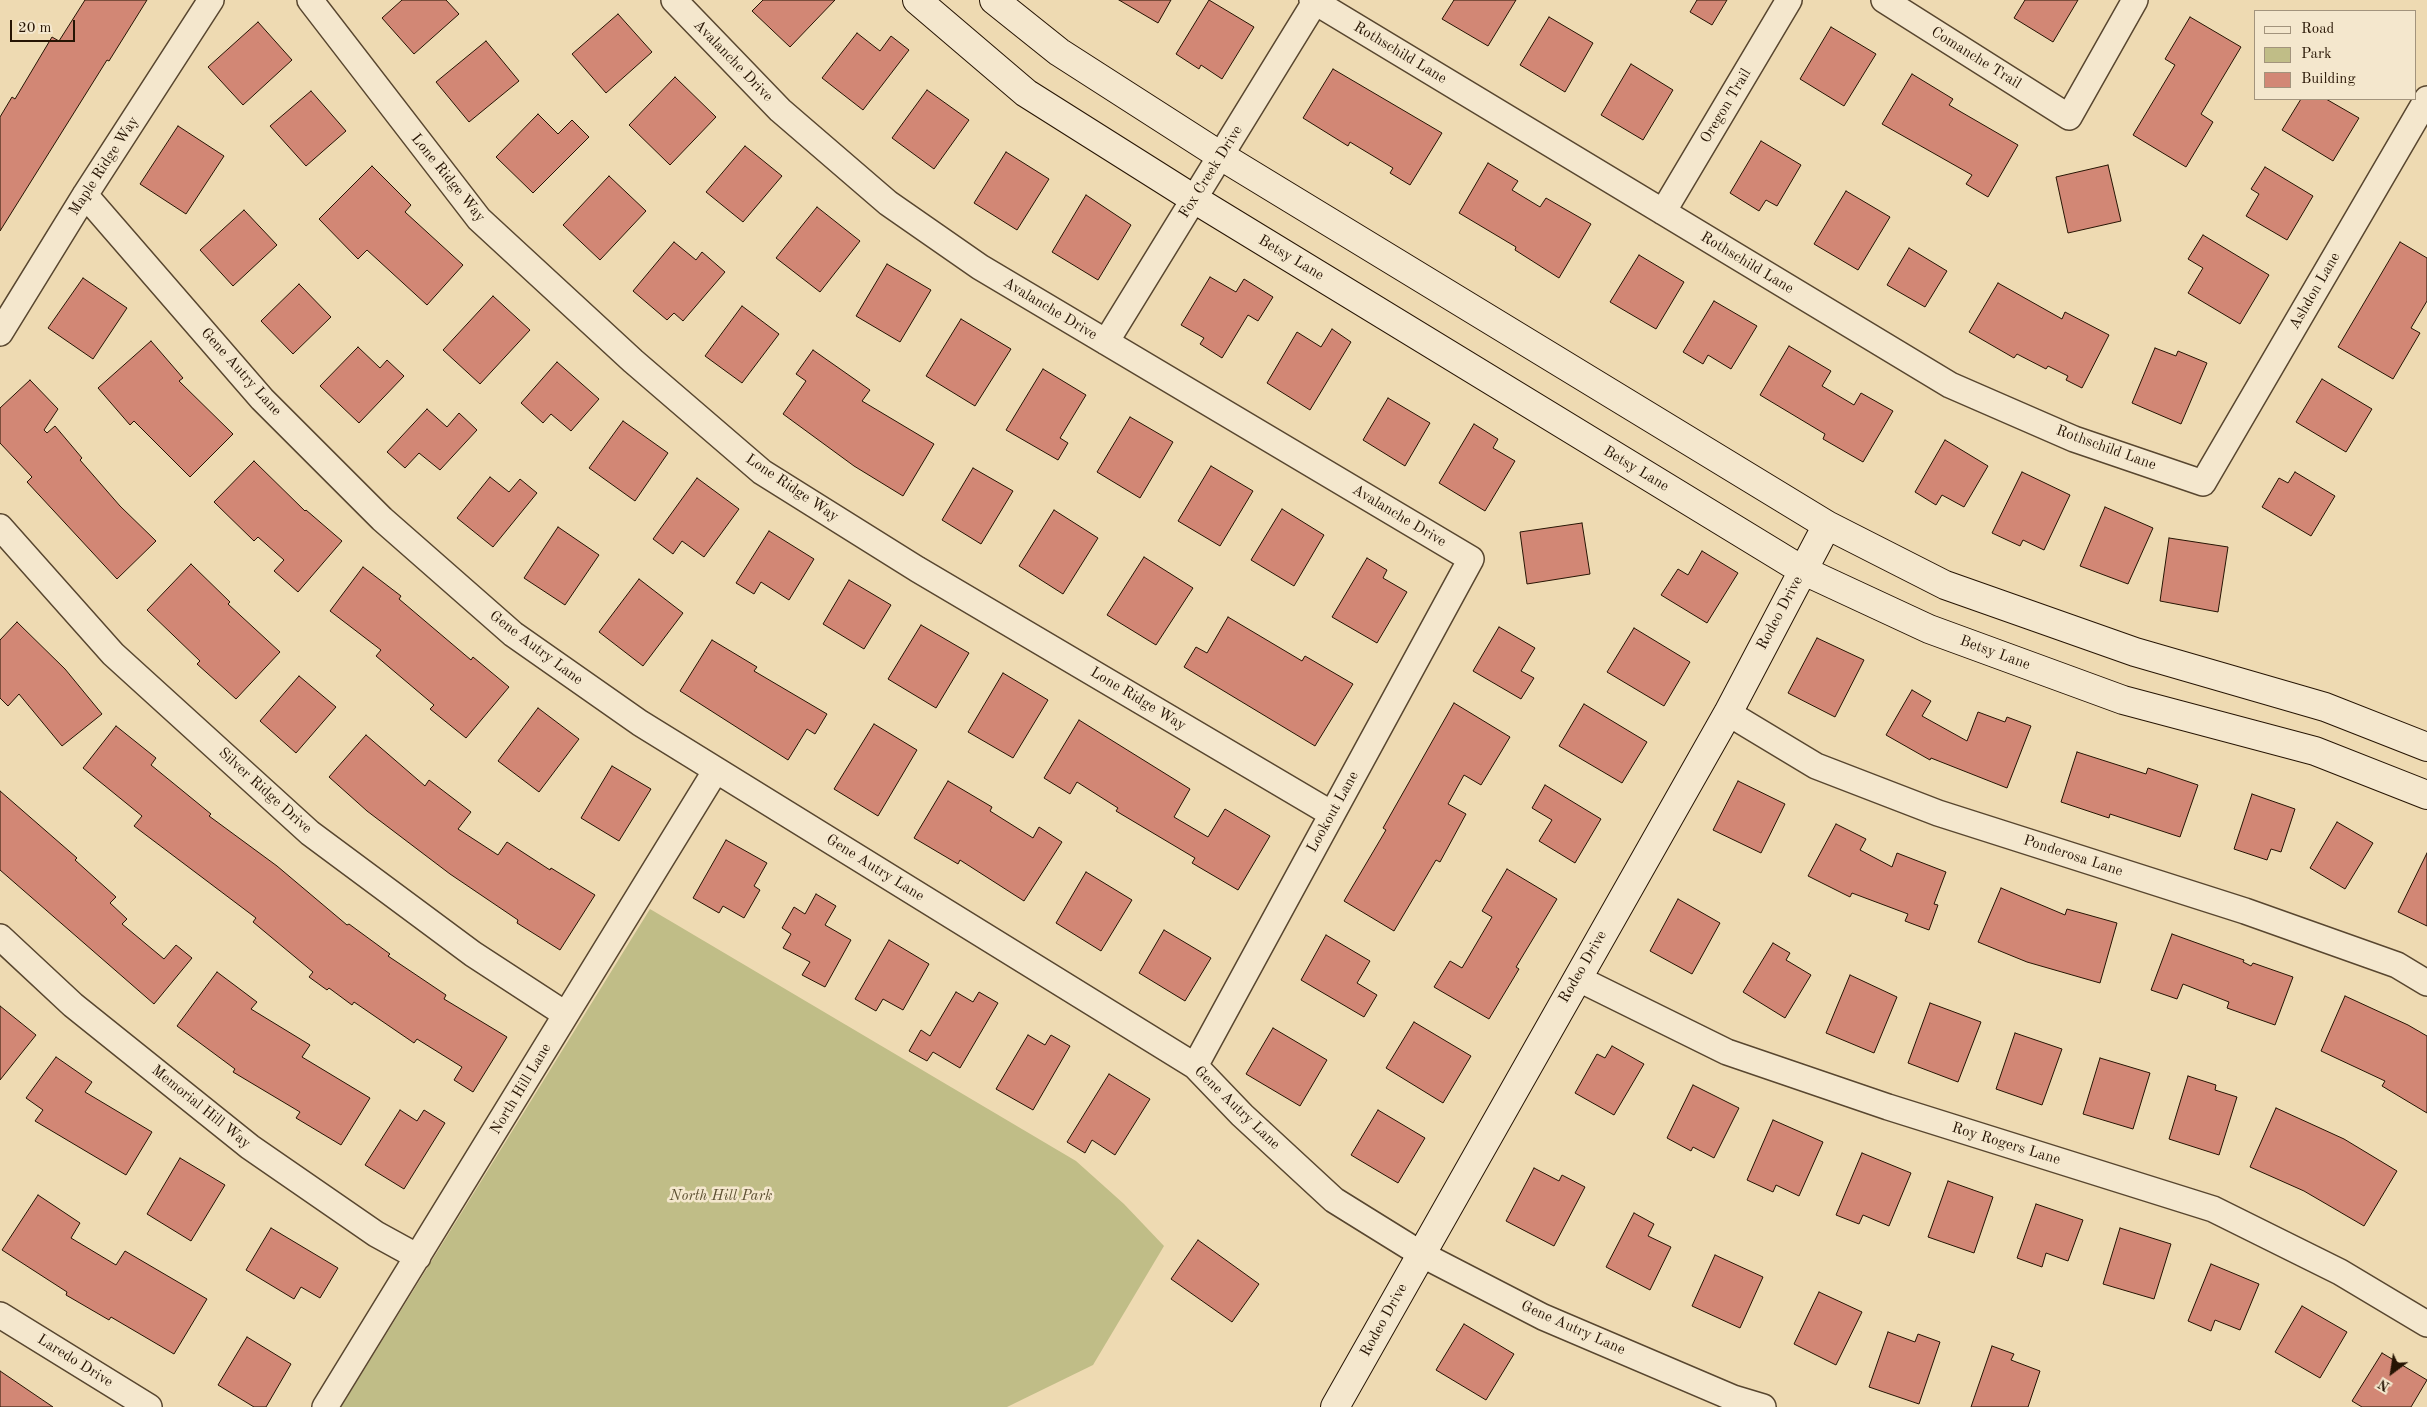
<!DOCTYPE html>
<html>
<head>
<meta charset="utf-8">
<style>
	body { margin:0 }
	#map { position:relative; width:2427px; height:1407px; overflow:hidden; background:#eedab2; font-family:"Old Standard TT",serif }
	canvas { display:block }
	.legend { position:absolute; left:2254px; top:10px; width:162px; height:90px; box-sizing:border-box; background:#f4e7cd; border:1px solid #a2937c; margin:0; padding:6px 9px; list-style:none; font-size:15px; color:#261403 }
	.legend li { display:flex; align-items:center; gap:10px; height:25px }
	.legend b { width:25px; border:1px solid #a2937c }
	.north { position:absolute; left:2367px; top:1347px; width:50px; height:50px; -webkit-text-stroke:4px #f4e7cd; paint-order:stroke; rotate:211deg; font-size:14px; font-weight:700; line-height:20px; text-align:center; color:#261403 }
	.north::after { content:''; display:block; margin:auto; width:18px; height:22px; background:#261403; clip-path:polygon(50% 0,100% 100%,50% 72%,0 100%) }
	.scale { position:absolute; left:10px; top:20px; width:65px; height:22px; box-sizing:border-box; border:2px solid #261403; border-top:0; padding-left:6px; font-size:15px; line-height:18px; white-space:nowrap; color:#261403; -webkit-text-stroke:4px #f4e7cd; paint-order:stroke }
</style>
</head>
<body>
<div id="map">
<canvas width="2427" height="1407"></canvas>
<ul class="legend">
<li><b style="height:6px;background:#f4e7cd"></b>Road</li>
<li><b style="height:14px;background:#c0bd87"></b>Park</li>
<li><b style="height:14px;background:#d28775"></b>Building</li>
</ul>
<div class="north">N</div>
<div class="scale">20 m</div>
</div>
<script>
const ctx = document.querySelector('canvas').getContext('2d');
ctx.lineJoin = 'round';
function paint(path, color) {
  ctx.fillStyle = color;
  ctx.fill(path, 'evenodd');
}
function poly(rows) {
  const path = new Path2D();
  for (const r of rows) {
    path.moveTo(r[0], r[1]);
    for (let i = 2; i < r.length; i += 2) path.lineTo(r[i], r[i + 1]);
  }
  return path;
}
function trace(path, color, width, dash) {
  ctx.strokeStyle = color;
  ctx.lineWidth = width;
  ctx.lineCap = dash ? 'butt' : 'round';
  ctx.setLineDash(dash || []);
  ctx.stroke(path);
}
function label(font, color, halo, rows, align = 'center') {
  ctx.font = font + ' "Old Standard TT",serif';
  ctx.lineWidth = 5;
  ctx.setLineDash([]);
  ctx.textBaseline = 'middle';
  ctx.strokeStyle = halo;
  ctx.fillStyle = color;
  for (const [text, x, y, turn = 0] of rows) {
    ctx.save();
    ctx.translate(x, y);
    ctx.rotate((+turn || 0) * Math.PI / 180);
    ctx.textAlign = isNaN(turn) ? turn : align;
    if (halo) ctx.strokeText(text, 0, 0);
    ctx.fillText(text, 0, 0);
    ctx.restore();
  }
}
paint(poly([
	[650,909,1076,1161,1124,1204,1164,1246,1093,1365,1007,1407,341,1407]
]), '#c0bd87');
const building = poly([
	[85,0,147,0,109,61,107,60,0,231,0,117,12,97,15,99,52,37,59,41,85,0],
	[402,0,446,0,459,14,414,54,382,18,402,0],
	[763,0,835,0,790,47,752,11,763,0],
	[1119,0,1171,0,1158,23,1119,0],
	[1209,0,1254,27,1222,79,1201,65,1199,69,1176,54,1209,0],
	[1454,0,1516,0,1488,46,1442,19,1454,0],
	[1697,0,1727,0,1712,25,1690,12,1697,0],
	[2025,0,2078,0,2053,42,2014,18,2025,0],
	[618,14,652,52,606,93,572,54,618,14],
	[1549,17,1593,43,1565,92,1520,65,1549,17],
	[2190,17,2241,47,2201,114,2213,122,2186,167,2133,135,2175,65,2165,59,2190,17],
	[258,22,292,60,243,105,208,67,258,22],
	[1831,27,1876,54,1844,106,1800,79,1831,27],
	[857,33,880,51,891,36,909,50,863,110,822,78,857,33],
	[486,41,519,81,469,122,436,82,486,41],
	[1631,64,1673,90,1643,140,1601,115,1631,64],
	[1333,69,1442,133,1410,185,1390,173,1393,168,1350,142,1348,146,1303,118,1333,69],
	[1912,74,1953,99,1949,105,2018,145,1988,197,1966,184,1972,175,1882,124,1912,74],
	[675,77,716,117,670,165,629,125,675,77],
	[927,90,969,120,934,169,892,138,927,90],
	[311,91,346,131,306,166,270,126,311,91],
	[2301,99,2326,99,2359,118,2333,161,2282,130,2301,99],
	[538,114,558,134,572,120,589,137,533,193,496,157,538,114],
	[178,126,224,156,186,214,140,184,178,126],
	[1761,141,1801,165,1777,206,1766,200,1759,211,1730,193,1761,141],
	[745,146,782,176,743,222,706,192,745,146],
	[1006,152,1049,179,1017,230,974,203,1006,152],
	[1488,163,1518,181,1512,190,1540,207,1546,198,1591,224,1559,278,1515,250,1516,247,1459,213,1488,163],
	[2108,165,2121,221,2068,233,2056,177,2108,165],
	[372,166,411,205,405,212,463,265,427,305,367,250,358,259,319,219,372,166],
	[2265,167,2313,196,2287,240,2246,216,2259,194,2251,189,2265,167],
	[609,176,646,211,600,260,563,225,609,176],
	[1846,191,1890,217,1858,270,1814,244,1846,191],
	[1086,195,1131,225,1098,280,1052,252,1086,195],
	[817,207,860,241,820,292,776,258,817,207],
	[244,210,277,245,233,286,200,250,244,210],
	[2203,235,2269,275,2240,324,2188,293,2203,268,2188,259,2203,235],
	[674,242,696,260,702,252,725,272,683,321,674,313,667,320,633,291,674,242],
	[2400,242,2427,258,2427,301,2411,328,2420,333,2393,379,2338,347,2400,242],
	[1909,248,1947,271,1925,307,1887,285,1909,248],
	[1639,255,1684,282,1656,329,1610,302,1639,255],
	[887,264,931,290,900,342,856,316,887,264],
	[1210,277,1236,292,1244,279,1273,297,1258,321,1248,315,1222,358,1200,344,1204,338,1181,325,1210,277],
	[83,278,127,308,93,359,48,328,83,278],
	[1998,283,2062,319,2065,312,2109,335,2082,388,2066,380,2068,376,2048,366,2046,369,2017,354,2014,358,1969,332,1998,283],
	[299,284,331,317,293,354,261,321,299,284],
	[493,296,530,330,480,384,443,350,493,296],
	[1714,301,1757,326,1731,369,1708,355,1703,364,1683,352,1714,301],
	[742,306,779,334,742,383,705,356,742,306],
	[961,319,1011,349,975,406,926,376,961,319],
	[1332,329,1351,342,1310,410,1267,383,1297,332,1321,347,1332,329],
	[151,341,183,378,179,381,233,434,190,477,134,421,130,425,98,388,151,341],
	[1789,346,1831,371,1822,386,1854,405,1861,393,1893,411,1863,462,1823,439,1825,434,1760,395,1789,346],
	[358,347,380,368,387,360,404,376,359,423,320,386,358,347],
	[2155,348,2176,356,2178,351,2207,363,2181,424,2132,403,2155,348],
	[813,350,870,390,862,401,934,444,903,496,854,466,783,414,806,381,796,374,813,350],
	[557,362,599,399,571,431,551,414,543,423,521,403,557,362],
	[1043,369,1086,395,1060,438,1068,443,1058,460,1006,430,1043,369],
	[2322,379,2372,409,2346,452,2296,422,2322,379],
	[30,380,58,409,44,430,47,433,55,426,82,458,80,460,120,506,156,541,117,579,27,482,32,477,0,443,0,408,30,380],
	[1388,398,1430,423,1405,466,1363,440,1388,398],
	[427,409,447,427,459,413,477,430,440,470,419,453,405,468,387,452,427,409],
	[1130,417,1173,442,1140,498,1097,472,1130,417],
	[623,421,668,453,635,501,589,468,623,421],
	[1474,424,1498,439,1493,448,1515,461,1485,511,1439,483,1474,424],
	[1945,440,1988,466,1964,507,1942,495,1936,505,1915,492,1945,440],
	[254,461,305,511,306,510,342,541,298,592,274,571,284,560,258,537,254,541,214,502,254,461],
	[1211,466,1253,491,1220,546,1178,521,1211,466],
	[973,468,1013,491,981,544,942,520,973,468],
	[2022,472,2070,495,2044,550,2023,540,2020,546,1992,533,2022,472],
	[2295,472,2335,496,2311,536,2262,507,2279,478,2288,483,2295,472],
	[490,477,509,492,520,479,537,493,493,547,457,518,490,477],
	[697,478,739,509,704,557,682,541,673,554,653,539,697,478],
	[2105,507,2153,528,2128,584,2080,566,2105,507],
	[1282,509,1324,535,1294,586,1251,560,1282,509],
	[1054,510,1098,538,1063,594,1019,566,1054,510],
	[1582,523,1590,574,1527,584,1520,532,1582,523],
	[558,527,599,555,565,605,524,578,558,527],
	[769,531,814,559,789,600,761,582,754,594,736,583,769,531],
	[2169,538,2228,547,2218,612,2160,601,2169,538],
	[1702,551,1738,573,1707,623,1661,595,1678,569,1688,575,1702,551],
	[1144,557,1193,588,1156,645,1107,615,1144,557],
	[1367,558,1387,570,1383,578,1407,592,1377,643,1332,617,1367,558],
	[191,564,230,602,228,604,280,652,236,699,197,664,200,661,147,610,191,564],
	[363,567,401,596,399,599,471,660,473,657,509,687,466,738,430,709,434,705,376,656,381,650,330,611,363,567],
	[639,579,683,613,643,666,599,632,639,579],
	[849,580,891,605,864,649,823,624,849,580],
	[1228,617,1302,661,1305,656,1353,684,1315,746,1184,667,1196,647,1207,653,1228,617],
	[17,622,65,669,102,714,62,746,19,694,8,706,0,698,0,640,17,622],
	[921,625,969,653,936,708,888,679,921,625],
	[1499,627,1535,648,1521,671,1534,678,1521,699,1473,671,1499,627],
	[1634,628,1690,662,1664,706,1607,672,1634,628],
	[1817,638,1864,660,1835,717,1788,693,1817,638],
	[712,640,757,667,754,671,827,714,815,734,807,729,788,760,680,691,712,640],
	[1003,673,1048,700,1013,758,968,732,1003,673],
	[299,676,336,707,296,753,260,721,299,676],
	[1912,690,1931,701,1922,716,1967,741,1978,712,2005,722,2007,717,2031,726,2007,788,1931,758,1930,760,1886,735,1912,690],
	[1454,703,1510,737,1481,785,1464,775,1448,804,1466,814,1440,862,1436,860,1394,931,1344,901,1386,830,1383,828,1454,703],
	[1584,704,1647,742,1622,783,1559,746,1584,704],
	[538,708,579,739,539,792,498,761,538,708],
	[1079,720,1190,789,1174,817,1208,837,1225,809,1270,836,1238,890,1192,863,1195,858,1116,811,1118,808,1077,782,1070,794,1044,778,1079,720],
	[874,724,917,750,878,816,834,789,874,724],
	[116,726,156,758,151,765,211,814,209,816,277,866,347,925,349,924,390,954,388,956,446,995,444,999,507,1037,473,1092,454,1080,462,1067,417,1039,414,1043,354,1002,352,1005,329,988,327,990,309,977,313,972,253,922,256,918,134,826,142,816,83,768,116,726],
	[366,735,425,786,429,780,471,812,458,829,498,855,507,842,550,870,551,868,595,895,560,950,517,923,518,920,450,874,367,811,329,777,366,735],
	[2077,752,2146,774,2148,768,2198,785,2180,837,2110,814,2109,818,2061,802,2077,752],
	[612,766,651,789,619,841,581,818,612,766],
	[948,781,992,807,990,811,1033,838,1039,827,1062,842,1024,901,960,860,958,864,914,838,948,781],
	[1738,781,1785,804,1761,853,1713,830,1738,781],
	[1545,785,1601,819,1575,863,1539,841,1552,820,1532,808,1545,785],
	[0,791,77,858,75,860,116,897,110,903,127,919,122,924,164,959,176,945,192,958,154,1004,0,870,0,791],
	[2252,794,2295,809,2281,852,2271,849,2267,860,2234,849,2252,794],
	[2337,822,2373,843,2345,889,2310,868,2337,822],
	[1836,824,1866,839,1860,850,1892,867,1897,853,1946,872,1934,904,1938,905,1929,930,1905,921,1908,914,1852,893,1850,897,1808,876,1836,824],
	[726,840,767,863,754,886,760,890,744,918,723,906,719,913,693,898,726,840],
	[2427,853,2427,926,2398,912,2427,853],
	[1507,869,1557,899,1516,967,1519,969,1489,1019,1434,987,1450,961,1462,968,1492,917,1482,911,1507,869],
	[1086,872,1132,900,1101,951,1056,923,1086,872],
	[2001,888,2065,915,2067,909,2117,923,2100,983,2027,962,1978,942,2001,888],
	[816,894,836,906,825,925,851,940,825,987,802,975,810,962,783,948,791,934,782,928,794,907,805,914,816,894],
	[1678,899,1720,923,1692,974,1650,951,1678,899],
	[1164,930,1211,958,1185,1001,1139,973,1164,930],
	[2172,934,2244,960,2243,962,2251,966,2253,963,2293,977,2275,1025,2227,1008,2229,1002,2183,984,2177,999,2151,990,2172,934],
	[1326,935,1370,961,1357,983,1377,995,1364,1017,1301,980,1326,935],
	[889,940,929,964,903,1010,883,999,876,1011,855,999,889,940],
	[1773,943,1790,953,1786,960,1811,975,1785,1018,1743,992,1773,943],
	[217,972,257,1002,251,1009,310,1045,302,1057,370,1098,341,1145,296,1118,300,1112,233,1072,235,1069,177,1026,217,972],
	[1850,975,1897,997,1874,1053,1826,1033,1850,975],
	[956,992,973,1002,979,992,998,1003,960,1068,933,1052,927,1061,909,1051,921,1030,930,1036,956,992],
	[2345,996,2408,1025,2427,1036,2427,1113,2382,1086,2385,1081,2321,1051,2345,996],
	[1930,1003,1981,1022,1958,1082,1908,1063,1930,1003],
	[0,1006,36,1035,0,1080,0,1006],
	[1414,1022,1471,1056,1443,1103,1386,1068,1414,1022],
	[1273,1028,1327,1060,1300,1106,1246,1074,1273,1028],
	[2015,1033,2062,1049,2042,1105,1996,1089,2015,1033],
	[1028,1035,1045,1045,1051,1035,1070,1046,1033,1110,996,1089,1028,1035],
	[1612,1046,1644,1064,1614,1115,1575,1093,1597,1054,1605,1058,1612,1046],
	[56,1057,92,1082,85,1092,152,1132,126,1175,35,1121,43,1110,26,1098,56,1057],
	[2100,1058,2150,1073,2133,1129,2083,1114,2100,1058],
	[1109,1074,1150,1099,1115,1155,1092,1140,1085,1153,1067,1142,1109,1074],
	[2188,1076,2216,1085,2215,1090,2237,1097,2219,1155,2169,1139,2188,1076],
	[1693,1085,1739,1108,1714,1158,1693,1147,1691,1151,1667,1138,1693,1085],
	[2276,1108,2344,1139,2397,1171,2364,1226,2304,1191,2250,1167,2276,1108],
	[400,1110,417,1121,424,1110,445,1123,404,1189,365,1165,400,1110],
	[1378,1110,1425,1138,1398,1183,1351,1155,1378,1110],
	[1773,1120,1823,1142,1799,1196,1776,1185,1773,1192,1747,1180,1773,1120],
	[1862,1153,1911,1173,1889,1226,1863,1215,1859,1224,1836,1215,1862,1153],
	[180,1158,225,1185,191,1241,147,1214,180,1158],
	[1534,1168,1559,1181,1562,1175,1585,1187,1554,1246,1506,1221,1534,1168],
	[1948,1181,1993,1197,1974,1253,1928,1237,1948,1181],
	[38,1195,80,1223,71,1238,116,1265,125,1251,207,1299,174,1354,111,1317,109,1320,66,1295,67,1292,2,1250,38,1195],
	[2036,1204,2083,1220,2068,1261,2046,1253,2042,1267,2017,1258,2036,1204],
	[1634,1213,1654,1224,1648,1236,1671,1247,1650,1290,1606,1267,1634,1213],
	[271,1228,338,1268,320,1298,301,1287,294,1299,246,1270,271,1228],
	[2120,1228,2171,1244,2154,1299,2103,1284,2120,1228],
	[1198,1240,1259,1284,1232,1322,1171,1279,1198,1240],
	[1715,1255,1763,1277,1740,1328,1692,1306,1715,1255],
	[2211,1264,2259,1284,2240,1330,2215,1320,2211,1331,2188,1321,2211,1264],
	[1819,1292,1862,1312,1836,1365,1794,1344,1819,1292],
	[2302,1306,2347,1332,2320,1378,2275,1352,2302,1306],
	[1464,1324,1514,1354,1486,1400,1436,1370,1464,1324],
	[1888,1332,1915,1342,1918,1334,1940,1342,1919,1404,1869,1387,1888,1332],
	[247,1337,291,1364,266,1407,254,1407,218,1385,247,1337],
	[1992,1346,2014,1354,2011,1360,2040,1371,2028,1407,1971,1407,1992,1346],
	[2382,1353,2427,1380,2411,1407,2362,1407,2352,1401,2382,1353],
	[0,1371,53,1407,0,1407,0,1371]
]);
paint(building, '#d28775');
trace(building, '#261403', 1);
const street = poly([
	[310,0,479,219,633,361,762,472,917,569,1332,814],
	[674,0,780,110,888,203,980,267,1471,559,1195,1066],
	[1312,0,1950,385,2074,439,2203,483,2427,99],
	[1884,0,2069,117,2135,0],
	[85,195,262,399,382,519,513,634,640,723,1195,1066,1242,1115,1334,1200,1371,1223,1421,1254,1543,1317,1733,1398,1763,1407],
	[1663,212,1789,0],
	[0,333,85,195,211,0],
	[1106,342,1315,2],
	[0,527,113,654,310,833,473,954,565,1014],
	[1728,713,1816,766,1938,813,2245,911,2397,965,2427,983],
	[0,937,73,1005,250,1147,376,1234,418,1257],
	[1577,978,1727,1052,1888,1107,2213,1209,2340,1272,2427,1324],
	[0,1315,149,1407],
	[325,1407,716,770]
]);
const secondary = poly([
	[917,0,1026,93,1194,199,1802,570,1929,629,2123,700,2315,751,2427,795],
	[994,0,1059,52,1221,156,1827,525,1945,585,2135,652,2325,707,2427,747],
	[1335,1407,1728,713,1827,525]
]);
trace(street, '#58462f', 28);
trace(secondary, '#261403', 30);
trace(street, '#f4e7cd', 25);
trace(secondary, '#f4e7cd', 28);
label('15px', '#261403', '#f4e7cd', [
	["Rothschild Lane",1400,53,31],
	["Comanche Trail",1976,58,32],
	["Avalanche Drive",733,61,46],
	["Oregon Trail",1726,106,-59],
	["Maple Ridge Way",104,166,-57],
	["Fox Creek Drive",1211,172,-58],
	["Lone Ridge Way",448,178,51],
	["Betsy Lane",1291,258,31],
	["Rothschild Lane",1747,263,31],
	["Ashdon Lane",2315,291,-60],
	["Avalanche Drive",1050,309,31],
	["Gene Autry Lane",241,372,48],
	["Rothschild Lane",2106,448,20],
	["Betsy Lane",1636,469,31],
	["Lone Ridge Way",792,488,34],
	["Avalanche Drive",1399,516,31],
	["Rodeo Drive",1780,613,-62],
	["Gene Autry Lane",536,648,37],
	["Betsy Lane",1995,653,20],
	["Lone Ridge Way",1138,699,31],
	["Silver Ridge Drive",265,791,42],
	["Lookout Lane",1333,812,-61],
	["Ponderosa Lane",2073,856,18],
	["Gene Autry Lane",875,868,32],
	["Rodeo Drive",1583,967,-60],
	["North Hill Lane",521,1089,-59],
	["Memorial Hill Way",201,1107,39],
	["Gene Autry Lane",1237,1108,44],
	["Roy Rogers Lane",2006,1144,17],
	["Rodeo Drive",1384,1320,-61],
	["Gene Autry Lane",1573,1328,24],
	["Laredo Drive",75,1361,32]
]);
label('italic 15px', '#5c4f31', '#f4e7cd', [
	["North Hill Park",721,1196]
]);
</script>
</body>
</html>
